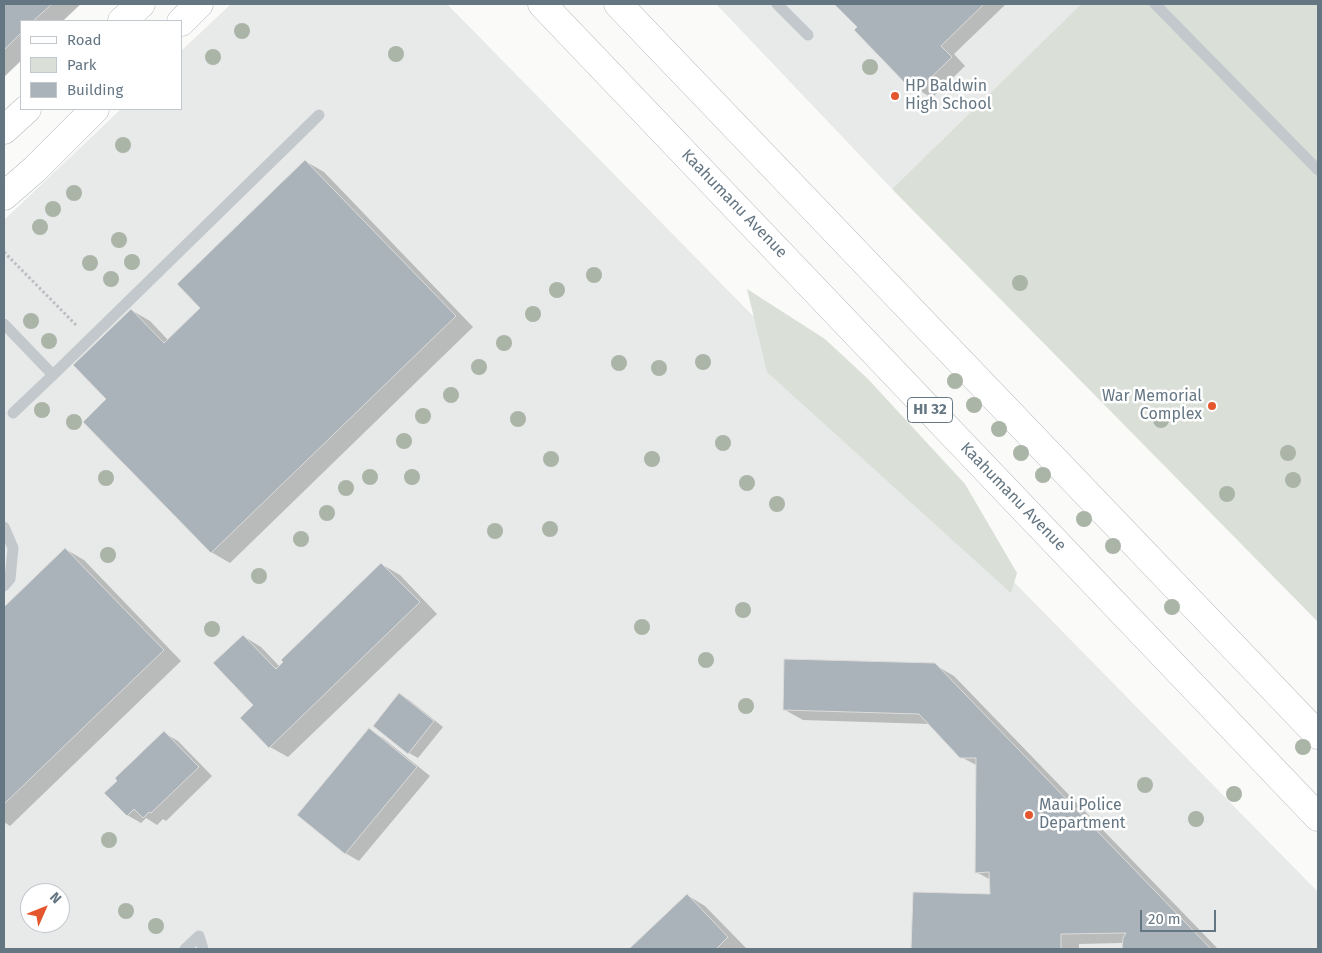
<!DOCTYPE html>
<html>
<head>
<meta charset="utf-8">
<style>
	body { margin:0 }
	#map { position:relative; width:1322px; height:953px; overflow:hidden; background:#fafaf8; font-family:"Fira Sans",sans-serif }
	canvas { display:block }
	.frame { position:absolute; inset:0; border:5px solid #657683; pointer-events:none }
	.legend { position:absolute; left:20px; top:20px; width:162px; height:90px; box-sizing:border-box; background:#fff; border:1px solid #c1c8cd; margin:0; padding:6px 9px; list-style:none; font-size:15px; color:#657683 }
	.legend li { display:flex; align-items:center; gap:10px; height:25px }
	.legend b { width:25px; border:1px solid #c1c8cd }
	.north { position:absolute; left:20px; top:883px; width:50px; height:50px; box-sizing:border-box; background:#fff; border:1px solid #c1c8cd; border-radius:50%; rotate:46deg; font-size:14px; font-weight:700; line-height:20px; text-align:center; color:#657683 }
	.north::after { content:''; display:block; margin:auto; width:18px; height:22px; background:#e4572e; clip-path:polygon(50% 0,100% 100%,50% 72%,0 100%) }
	.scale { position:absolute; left:1140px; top:910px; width:76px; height:22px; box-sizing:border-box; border:2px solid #657683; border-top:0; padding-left:6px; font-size:15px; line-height:18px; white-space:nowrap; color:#657683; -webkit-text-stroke:4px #fff; paint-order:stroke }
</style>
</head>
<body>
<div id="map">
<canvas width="1322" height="953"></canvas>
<div class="frame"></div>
<ul class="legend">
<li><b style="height:6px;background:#fff"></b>Road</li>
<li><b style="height:14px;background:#dadfd7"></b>Park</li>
<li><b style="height:14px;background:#aab3b9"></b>Building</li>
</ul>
<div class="north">N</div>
<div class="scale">20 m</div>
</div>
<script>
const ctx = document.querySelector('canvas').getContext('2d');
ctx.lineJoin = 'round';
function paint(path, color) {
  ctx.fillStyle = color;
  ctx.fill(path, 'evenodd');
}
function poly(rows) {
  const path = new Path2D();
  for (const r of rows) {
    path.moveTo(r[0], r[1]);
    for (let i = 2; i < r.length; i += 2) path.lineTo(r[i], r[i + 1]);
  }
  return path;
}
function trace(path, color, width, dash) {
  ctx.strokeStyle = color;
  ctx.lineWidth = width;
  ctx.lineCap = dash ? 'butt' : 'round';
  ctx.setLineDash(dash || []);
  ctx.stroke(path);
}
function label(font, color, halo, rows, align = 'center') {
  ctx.font = font + ' "Fira Sans",sans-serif';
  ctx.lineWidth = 5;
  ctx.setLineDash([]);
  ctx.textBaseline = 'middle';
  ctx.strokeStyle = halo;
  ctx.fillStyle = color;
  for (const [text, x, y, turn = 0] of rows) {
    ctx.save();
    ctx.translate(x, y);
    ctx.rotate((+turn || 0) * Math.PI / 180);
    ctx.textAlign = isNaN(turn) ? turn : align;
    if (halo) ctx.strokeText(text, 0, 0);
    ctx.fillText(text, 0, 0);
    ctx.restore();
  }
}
paint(poly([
	[4,4,80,4,62,21,21,21,21,60,4,77],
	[231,4,447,4,1318,892,1318,949,4,949,4,220,121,109,181,109,181,51],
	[30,893,60,893,60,923,30,923],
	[716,4,1081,4,892,189]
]), '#e8e9e9');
paint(poly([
	[1081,4,1318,4,1318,622,892,189],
	[747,289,825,339,868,379,965,484,1017,573,1011,593,767,372]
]), '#dadfd7');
paint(poly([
	[4,4,81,4,63,21,21,21,21,61,4,77],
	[836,4,1006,4,954,54,965,66,932,98,907,83,859,27],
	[305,161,324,172,473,327,230,563,211,552,108,399,131,310,150,321,168,340,202,308],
	[65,549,84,560,181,661,10,826,4,822,4,608],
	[381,564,400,575,437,614,288,757,270,747,255,705,243,636,261,647,280,667],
	[935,665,954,676,1218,949,1123,949,1122,943,1079,944,1079,949,913,949,914,893,991,896,991,880,976,872,978,766,961,757,930,724,803,720,785,710],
	[400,694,409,700,443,727,418,758,409,753],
	[369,730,383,738,430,776,359,861,345,853],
	[164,733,178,741,212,776,166,821,163,819,157,825,146,818,141,823,127,815],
	[687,895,705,906,746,948,631,949]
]), '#0003');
const building = poly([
	[4,4,52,4,33,21,21,21,21,33,4,50,4,4],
	[834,4,984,4,941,46,952,57,917,91,908,82,906,84,854,30,857,27,834,4],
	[305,160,456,316,211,553,83,422,106,399,73,365,131,309,164,343,200,308,177,284,305,160],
	[65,548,164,650,4,804,4,607,65,548],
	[381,563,420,602,269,748,240,718,253,705,213,663,243,635,276,669,283,662,281,660,381,563],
	[784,659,935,663,1211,949,1122,949,1123,938,1126,933,1061,934,1061,949,911,949,913,892,990,894,989,872,975,873,976,758,960,758,919,714,783,710,784,659],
	[399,693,434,721,408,754,373,726,399,693],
	[369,728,417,767,345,854,297,815,369,728],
	[164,731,199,767,151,813,149,812,143,818,134,809,127,816,104,793,117,781,115,778,164,731],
	[687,894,728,937,716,949,629,949,687,894]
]);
paint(building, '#aab3b9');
trace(building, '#dcdcda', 1);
const secondary = poly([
	[122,21,141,4],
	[181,22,199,4],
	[4,130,27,109],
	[4,196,35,169,95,109]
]);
const primary = poly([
	[542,4,1318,817],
	[618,4,1318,735]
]);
trace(secondary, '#b3babf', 29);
trace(primary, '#b5babe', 29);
trace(poly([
	[4,252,77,326]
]), '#bbbfc2', 3, [2.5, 2.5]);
trace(poly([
	[777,4,808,35],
	[1155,4,1318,170],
	[4,324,53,375,13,413],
	[53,375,319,115],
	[4,527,13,548,10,579,4,586],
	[185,949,199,936,203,949]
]), '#c3c8cc', 11);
trace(secondary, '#fff', 28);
trace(primary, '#fff', 28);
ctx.fillStyle = '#aab4a7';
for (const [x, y] of [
	[242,31],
	[396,54],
	[213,57],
	[870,67],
	[123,145],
	[74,193],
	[53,209],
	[40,227],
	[119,240],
	[132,262],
	[90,263],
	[594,275],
	[111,279],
	[1020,283],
	[557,290],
	[533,314],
	[31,321],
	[49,341],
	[504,343],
	[703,362],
	[619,363],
	[479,367],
	[659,368],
	[955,381],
	[451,395],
	[974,405],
	[42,410],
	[423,416],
	[518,419],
	[1161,420],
	[74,422],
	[999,429],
	[404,441],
	[723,443],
	[1021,453],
	[1288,453],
	[551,459],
	[652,459],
	[1043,475],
	[370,477],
	[412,477],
	[106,478],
	[1293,480],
	[747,483],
	[346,488],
	[1227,494],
	[777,504],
	[327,513],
	[1084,519],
	[550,529],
	[495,531],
	[301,539],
	[1113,546],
	[108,555],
	[259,576],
	[1172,607],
	[743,610],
	[642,627],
	[212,629],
	[706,660],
	[746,706],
	[1303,747],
	[1145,785],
	[1234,794],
	[1196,819],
	[109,840],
	[126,911],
	[156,926]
]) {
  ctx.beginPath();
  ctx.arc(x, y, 8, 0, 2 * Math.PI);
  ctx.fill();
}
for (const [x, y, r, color] of [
	[895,96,5,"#e4572e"],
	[1212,406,5,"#e4572e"],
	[1029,815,5,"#e4572e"]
]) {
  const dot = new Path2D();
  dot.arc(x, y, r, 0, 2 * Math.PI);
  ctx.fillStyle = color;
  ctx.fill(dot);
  trace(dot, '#fff', 2);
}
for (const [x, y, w] of [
	[930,410,45]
]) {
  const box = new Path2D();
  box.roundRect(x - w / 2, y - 12.5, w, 25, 4);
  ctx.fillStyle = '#fff';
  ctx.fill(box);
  trace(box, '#657683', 1);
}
label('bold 15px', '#657683', null, [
	["HI 32",930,410]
]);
label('16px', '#657683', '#fff', [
	["HP Baldwin",905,87],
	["High School",905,105],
	["War Memorial",1202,397,"right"],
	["Complex",1202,415,"right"],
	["Maui Police",1039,806],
	["Department",1039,824]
], 'left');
label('16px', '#657683', '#fff', [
	["Kaahumanu Avenue",734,204,46],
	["Kaahumanu Avenue",1013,497,46]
]);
</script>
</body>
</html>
